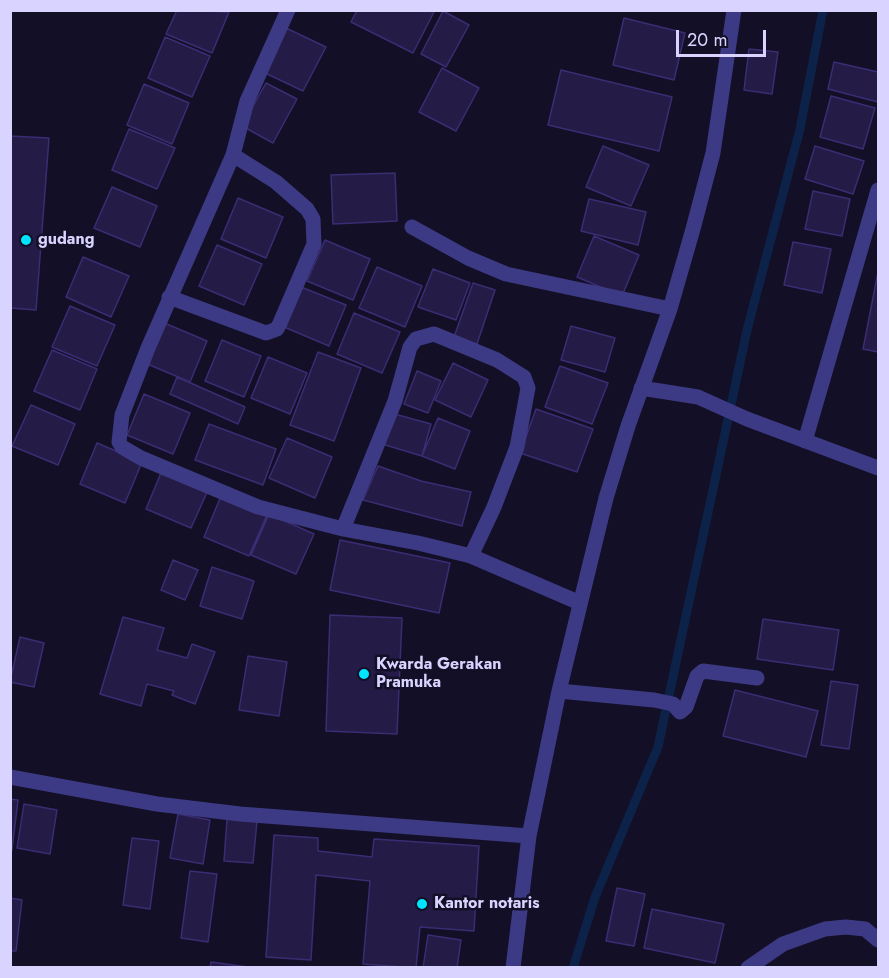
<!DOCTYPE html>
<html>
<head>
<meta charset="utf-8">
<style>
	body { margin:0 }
	#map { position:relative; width:889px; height:978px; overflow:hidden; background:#130f26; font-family:Jost,sans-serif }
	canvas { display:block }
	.frame { position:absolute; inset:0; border:12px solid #d9d4ff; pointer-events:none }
	.scale { position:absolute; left:676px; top:30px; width:90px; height:27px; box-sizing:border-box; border:3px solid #d9d4ff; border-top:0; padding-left:8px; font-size:18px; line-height:21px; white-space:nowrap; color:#d9d4ff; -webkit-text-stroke:4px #130f26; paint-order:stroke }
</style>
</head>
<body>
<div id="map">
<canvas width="889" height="978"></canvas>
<div class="frame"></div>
<div class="scale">20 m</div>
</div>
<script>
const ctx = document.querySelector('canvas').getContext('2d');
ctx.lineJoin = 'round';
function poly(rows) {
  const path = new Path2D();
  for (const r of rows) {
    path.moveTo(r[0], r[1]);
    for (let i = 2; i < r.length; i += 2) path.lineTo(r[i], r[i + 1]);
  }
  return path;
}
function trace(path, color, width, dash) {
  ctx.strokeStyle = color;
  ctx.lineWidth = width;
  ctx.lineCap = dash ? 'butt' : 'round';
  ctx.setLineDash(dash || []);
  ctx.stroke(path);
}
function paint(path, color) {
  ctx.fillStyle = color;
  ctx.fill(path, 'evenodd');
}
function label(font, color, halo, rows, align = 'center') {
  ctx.font = font + ' Jost,sans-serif';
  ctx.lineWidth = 5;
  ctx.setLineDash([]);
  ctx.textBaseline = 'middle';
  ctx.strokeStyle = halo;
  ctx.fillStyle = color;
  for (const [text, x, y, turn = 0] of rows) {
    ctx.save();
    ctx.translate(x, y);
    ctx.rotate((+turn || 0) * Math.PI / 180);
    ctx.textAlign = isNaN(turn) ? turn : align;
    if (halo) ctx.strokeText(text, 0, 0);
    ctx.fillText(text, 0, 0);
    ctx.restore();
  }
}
trace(poly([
	[573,968,595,897,658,747,747,330,800,129,823,10]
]), '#0c2248', 9);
const building = poly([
	[177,10,229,12,212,53,166,34,177,10],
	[357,10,435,10,413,53,351,22,357,10],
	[443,11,469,25,446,67,421,54,443,11],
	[624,18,685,33,674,80,613,65,624,18],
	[286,28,326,47,303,91,263,72,286,28],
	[165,37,210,56,192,97,148,78,165,37],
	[749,49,778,52,772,94,744,90,749,49],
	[834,62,878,72,878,102,828,89,834,62],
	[442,68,479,88,456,131,419,112,442,68],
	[561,70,672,97,659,151,548,125,561,70],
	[266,83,297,99,273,143,242,126,266,83],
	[144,84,189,103,172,144,127,125,144,84],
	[831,96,875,108,863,149,820,137,831,96],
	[129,129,175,148,157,189,112,170,129,129],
	[10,136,49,138,36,310,10,308,10,136],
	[603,146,649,165,631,206,586,187,603,146],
	[815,146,864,161,853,194,805,179,815,146],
	[395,173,397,221,333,224,331,175,395,173],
	[112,187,157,206,140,247,94,228,112,187],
	[813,191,850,199,842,236,805,229,813,191],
	[238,198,283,217,266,258,221,239,238,198],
	[589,199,646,212,638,245,581,231,589,199],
	[594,236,639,255,622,296,577,277,594,236],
	[325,240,370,259,353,300,307,281,325,240],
	[793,242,831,249,822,293,784,285,793,242],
	[217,245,262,264,244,305,199,286,217,245],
	[83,257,129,276,111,317,66,297,83,257],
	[377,267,422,286,405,327,359,308,377,267],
	[433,269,470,283,456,320,418,307,433,269],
	[878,272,878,352,863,349,878,272],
	[473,283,495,290,477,344,454,337,473,283],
	[301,287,346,305,329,346,284,327,301,287],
	[70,306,115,325,97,366,52,347,70,306],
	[354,313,400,332,382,373,337,354,354,313],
	[162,322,207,341,190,382,145,363,162,322],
	[571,326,615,338,605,372,561,360,571,326],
	[222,340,261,356,244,397,205,381,222,340],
	[52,350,97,369,80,410,34,391,52,350],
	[318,352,361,368,334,441,290,425,318,352],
	[268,357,307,373,290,414,251,398,268,357],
	[453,363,488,380,471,417,435,400,453,363],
	[560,366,608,383,592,424,545,407,560,366],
	[417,371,441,381,428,413,404,404,417,371],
	[177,377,245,407,238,424,170,394,177,377],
	[144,394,190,413,173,454,127,435,144,394],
	[31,405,75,424,58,465,12,446,31,405],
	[536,409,593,429,577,472,520,453,536,409],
	[391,413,431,424,422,456,382,444,391,413],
	[438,418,470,431,455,469,422,456,438,418],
	[209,424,276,449,263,485,195,460,209,424],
	[287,438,332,457,315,498,269,478,287,438],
	[97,443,142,462,125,503,80,484,97,443],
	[378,466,421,481,471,492,462,526,363,500,378,466],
	[163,468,209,488,191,528,146,509,163,468],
	[221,496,267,515,249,556,204,537,221,496],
	[269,514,314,534,296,574,251,555,269,514],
	[340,540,450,563,439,613,330,590,340,540],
	[173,560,198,570,185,600,161,590,173,560],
	[212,567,254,581,242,619,200,606,212,567],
	[330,615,402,618,397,734,326,731,330,615],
	[123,617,164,628,157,650,187,658,192,644,215,652,195,704,172,695,174,691,147,684,141,706,100,694,123,617],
	[763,619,839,630,833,670,757,659,763,619],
	[20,637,44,643,34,687,10,682,20,637],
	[248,656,287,662,279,716,239,710,248,656],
	[831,681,858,685,849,749,821,745,831,681],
	[735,690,818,711,806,757,723,736,735,690],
	[10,799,18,800,12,850,10,849,10,799],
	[24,804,57,810,50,854,17,848,24,804],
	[178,814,210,820,203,864,170,858,178,814],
	[227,819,257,821,253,863,224,861,227,819],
	[274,835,318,838,318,851,372,857,374,839,479,846,474,931,420,927,416,968,363,964,370,881,316,875,311,960,266,957,274,835],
	[132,838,159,841,150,909,123,905,132,838],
	[190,871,217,874,208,942,181,938,190,871],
	[617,888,645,894,634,946,606,941,617,888],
	[10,898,22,900,16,951,10,951,10,898],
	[652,909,724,924,715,963,644,948,652,909],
	[428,935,461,940,457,968,423,968,428,935],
	[211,962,248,967,248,968,210,968,211,962]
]);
paint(building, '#241b47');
trace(building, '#3b2d73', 1.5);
trace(poly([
	[288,10,247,101,233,155,148,348,122,415,119,442,122,447,141,458,258,507,343,529,418,543,471,556,580,603],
	[412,227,468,258,506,274,670,309],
	[169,297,266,333,277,329,280,323,314,244,313,219,307,209,276,182,233,155],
	[641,388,698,397,747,419,878,468],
	[805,441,878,190],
	[343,529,395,401,410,347,416,339,434,334,497,360,524,377,528,388,517,447,494,507,471,556],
	[559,691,654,700,673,704,680,712,686,707,697,676,703,671,757,678],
	[10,777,157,804,240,814,529,836],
	[513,968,529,836,559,691,606,498,628,426,670,309,693,229,713,153,734,10],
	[748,968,783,944,825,929,846,927,865,929,878,940]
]), '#3d3a85', 15);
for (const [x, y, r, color] of [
	[26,240,6,"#00e5ff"],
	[364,674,6,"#00e5ff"],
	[422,904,6,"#00e5ff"]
]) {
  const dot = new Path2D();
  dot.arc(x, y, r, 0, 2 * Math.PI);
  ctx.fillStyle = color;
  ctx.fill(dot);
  trace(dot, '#130f26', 2);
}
label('bold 16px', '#d9d4ff', '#130f26', [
	["gudang",38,240],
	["Kwarda Gerakan",376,665],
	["Pramuka",376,683],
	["Kantor notaris",434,904]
], 'left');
</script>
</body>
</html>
